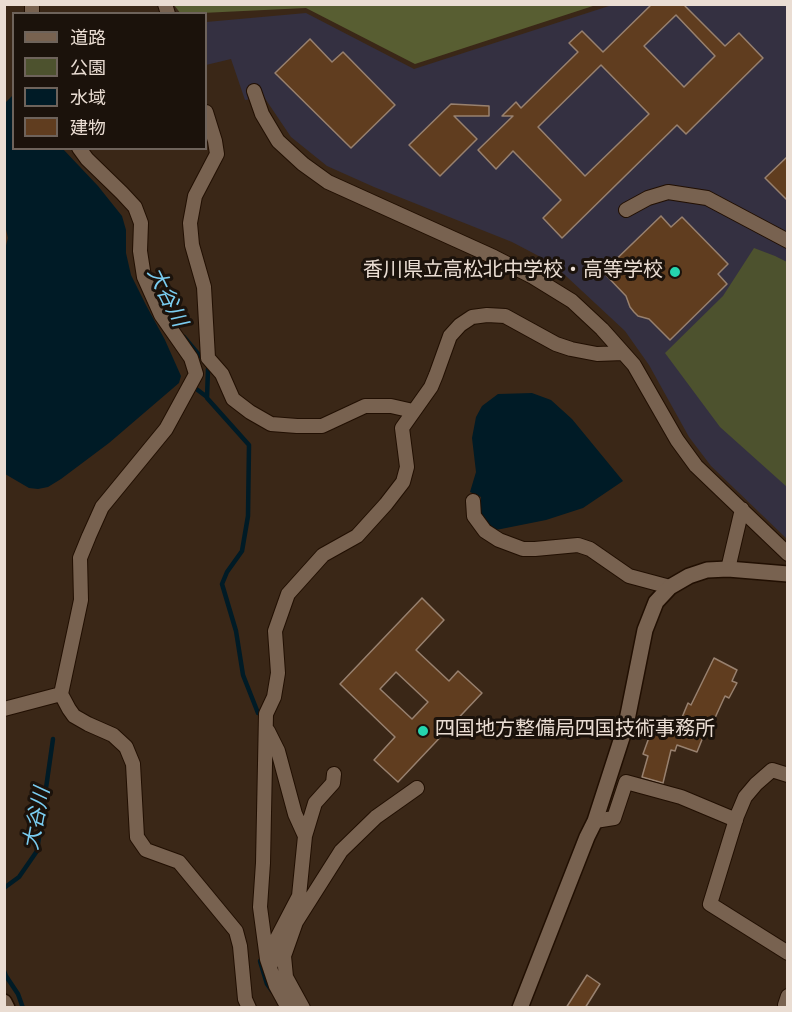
<!DOCTYPE html>
<html>
<head>
<meta charset="utf-8">
<style>
	body { margin:0 }
	#map { position:relative; width:792px; height:1012px; overflow:hidden; background:#3a2717; font-family:Overpass,"Noto Sans JP",sans-serif }
	canvas { display:block }
	.frame { position:absolute; inset:0; border:6px solid #eaddd3; pointer-events:none }
	.legend { position:absolute; left:12px; top:12px; width:195px; height:138px; box-sizing:border-box; background:#1b120b; border:2px solid #6e635b; margin:0; padding:8px 10px; list-style:none; font-size:18px; color:#eaddd3 }
	.legend li { display:flex; align-items:center; gap:12px; height:30px }
	.legend b { width:30px; border:2px solid #6e635b }
</style>
</head>
<body>
<div id="map">
<canvas width="792" height="1012"></canvas>
<div class="frame"></div>
<ul class="legend">
<li><b style="height:8px;background:#786250"></b>道路</li>
<li><b style="height:16px;background:#4d522e"></b>公園</li>
<li><b style="height:16px;background:#001b26"></b>水域</li>
<li><b style="height:16px;background:#603d1f"></b>建物</li>
</ul>
</div>
<script>
const ctx = document.querySelector('canvas').getContext('2d');
ctx.lineJoin = 'round';
function paint(path, color) {
  ctx.fillStyle = color;
  ctx.fill(path, 'evenodd');
}
function poly(rows) {
  const path = new Path2D();
  for (const r of rows) {
    path.moveTo(r[0], r[1]);
    for (let i = 2; i < r.length; i += 2) path.lineTo(r[i], r[i + 1]);
  }
  return path;
}
function trace(path, color, width, dash) {
  ctx.strokeStyle = color;
  ctx.lineWidth = width;
  ctx.lineCap = dash ? 'butt' : 'round';
  ctx.setLineDash(dash || []);
  ctx.stroke(path);
}
function label(font, color, halo, rows, align = 'center') {
  ctx.font = font + ' Overpass,"Noto Sans JP",sans-serif';
  ctx.lineWidth = 6;
  ctx.setLineDash([]);
  ctx.textBaseline = 'middle';
  ctx.strokeStyle = halo;
  ctx.fillStyle = color;
  for (const [text, x, y, turn = 0] of rows) {
    ctx.save();
    ctx.translate(x, y);
    ctx.rotate((+turn || 0) * Math.PI / 180);
    ctx.textAlign = isNaN(turn) ? turn : align;
    if (halo) ctx.strokeText(text, 0, 0);
    ctx.fillText(text, 0, 0);
    ctx.restore();
  }
}
paint(poly([
	[612,5,787,5,787,539,711,466,689,437,649,365,625,331,552,263,512,242,374,187,327,166,291,137,264,97,245,100,231,59,206,65,206,22,306,13,414,69]
]), '#343041');
paint(poly([
	[754,248,775,256,787,262,787,487,720,427,665,353,723,296]
]), '#4d522e');
paint(poly([
	[174,5,596,5,415,64,306,8,181,14]
]), '#585e32');
paint(poly([
	[13,95,14,148,63,149,98,186,122,216,126,230,126,253,131,275,146,305,165,340,181,376,179,383,109,443,61,479,48,487,38,489,29,488,5,474,4,253,8,238,4,221,4,104],
	[532,393,551,400,572,419,623,481,583,508,546,520,491,531,479,516,481,497,470,492,476,472,472,438,476,417,482,406,498,394]
]), '#001b26');
trace(poly([
	[151,277,174,323],
	[184,337,200,356],
	[208,369,207,398,249,445,248,516,242,551,227,572,222,584,236,631,243,675,258,713],
	[195,388,207,397],
	[4,888,19,877,37,851,53,739],
	[260,961,267,984,272,991],
	[4,971,6,976,18,994,23,1008]
]), '#001b26', 4.5);
const building = poly([
	[652,4,687,4,685,6,725,46,739,33,763,58,686,134,677,125,562,238,543,218,561,200,513,151,496,169,478,150,513,116,502,116,516,102,521,108,578,52,569,43,582,31,603,52,652,4],
	[676,15,715,56,684,87,644,46,676,15],
	[601,65,649,114,585,176,538,127,601,65],
	[310,39,332,62,343,52,395,105,351,148,275,73,310,39],
	[451,104,489,106,489,116,454,116,477,139,440,176,409,145,451,104],
	[788,156,788,201,765,178,788,156],
	[661,216,671,227,682,217,728,264,718,274,727,284,670,340,649,319,638,316,634,312,630,307,626,296,603,272,661,216],
	[422,598,444,620,416,650,449,681,458,671,482,693,398,782,374,760,395,737,340,684,422,598],
	[396,672,428,702,412,719,380,689,396,672],
	[714,658,737,670,732,681,737,683,729,698,725,696,708,733,705,732,697,752,677,745,675,751,671,750,663,783,642,777,648,756,643,754,651,732,664,737,669,724,678,727,688,703,691,705,714,658],
	[587,975,600,984,585,1008,566,1008,587,975]
]);
paint(building, '#603d1f');
trace(building, '#98816f', 1.5);
const minor = poly([
	[165,4,168,14],
	[32,14,32,4],
	[254,91,262,114,278,141,303,164,328,182,494,257,533,277,572,301,602,329,634,365,677,440,696,466,788,554],
	[206,112,215,141,217,154,195,196,190,223,192,245,204,287,208,358,222,374,233,399,250,412,271,424,297,426,322,426,365,406,391,406,413,411],
	[626,210,648,198,668,192,707,198,788,241],
	[473,501,474,516,485,531,499,540,523,549,535,549,578,545,590,549,629,576,670,587],
	[728,569,742,509],
	[61,694,69,709,74,716,88,724,113,735,126,747,133,764,137,837,146,850,179,862,236,931,240,946,245,999,249,1008],
	[4,709,61,694,81,600,80,558,89,536,102,507,166,429,196,374,191,358,161,315,144,277,140,251,141,223,135,207,122,193,87,159,79,148],
	[268,731,278,751,295,814,305,836],
	[788,775,772,770,756,784,745,797,737,816,710,904,788,953],
	[595,821,614,818,626,782,681,797,736,820],
	[271,965,275,942,299,896,305,836,315,803,333,783,334,774],
	[788,996,785,1005,788,1005],
	[288,1008,276,986,267,959,260,907,263,863,266,714,274,697,278,673,275,631,288,594,323,555,357,536,386,504,403,482,407,467,402,428,431,387,436,375,450,336,460,325,472,317,487,315,505,316,556,344,571,349,597,354,623,353],
	[303,1008,286,977,284,956,296,922,341,851,376,817,417,788]
]);
const tertiary = poly([
	[4,1002,7,1008],
	[520,1008,587,837,595,821,626,725,645,630,656,602,670,587,689,576,707,570,728,569,788,574]
]);
trace(minor, '#210f02', 16);
trace(tertiary, '#210f02', 18);
trace(minor, '#786250', 14);
trace(tertiary, '#786250', 15);
for (const [x, y, r, color] of [
	[675,272,6,"#25d5ae"],
	[423,731,6,"#25d5ae"]
]) {
  const dot = new Path2D();
  dot.arc(x, y, r, 0, 2 * Math.PI);
  ctx.fillStyle = color;
  ctx.fill(dot);
  trace(dot, '#1b120b', 2);
}
label('20px', '#eaddd3', '#1b120b', [
	["香川県立高松北中学校・高等学校",663,272],
	["四国地方整備局四国技術事務所",435,731,"left"]
], 'right');
label('italic 21px', '#7acdf1', '#1b120b', [
	["大谷川",165,298,64],
	["大谷川",39,819,-79]
]);
</script>
</body>
</html>
